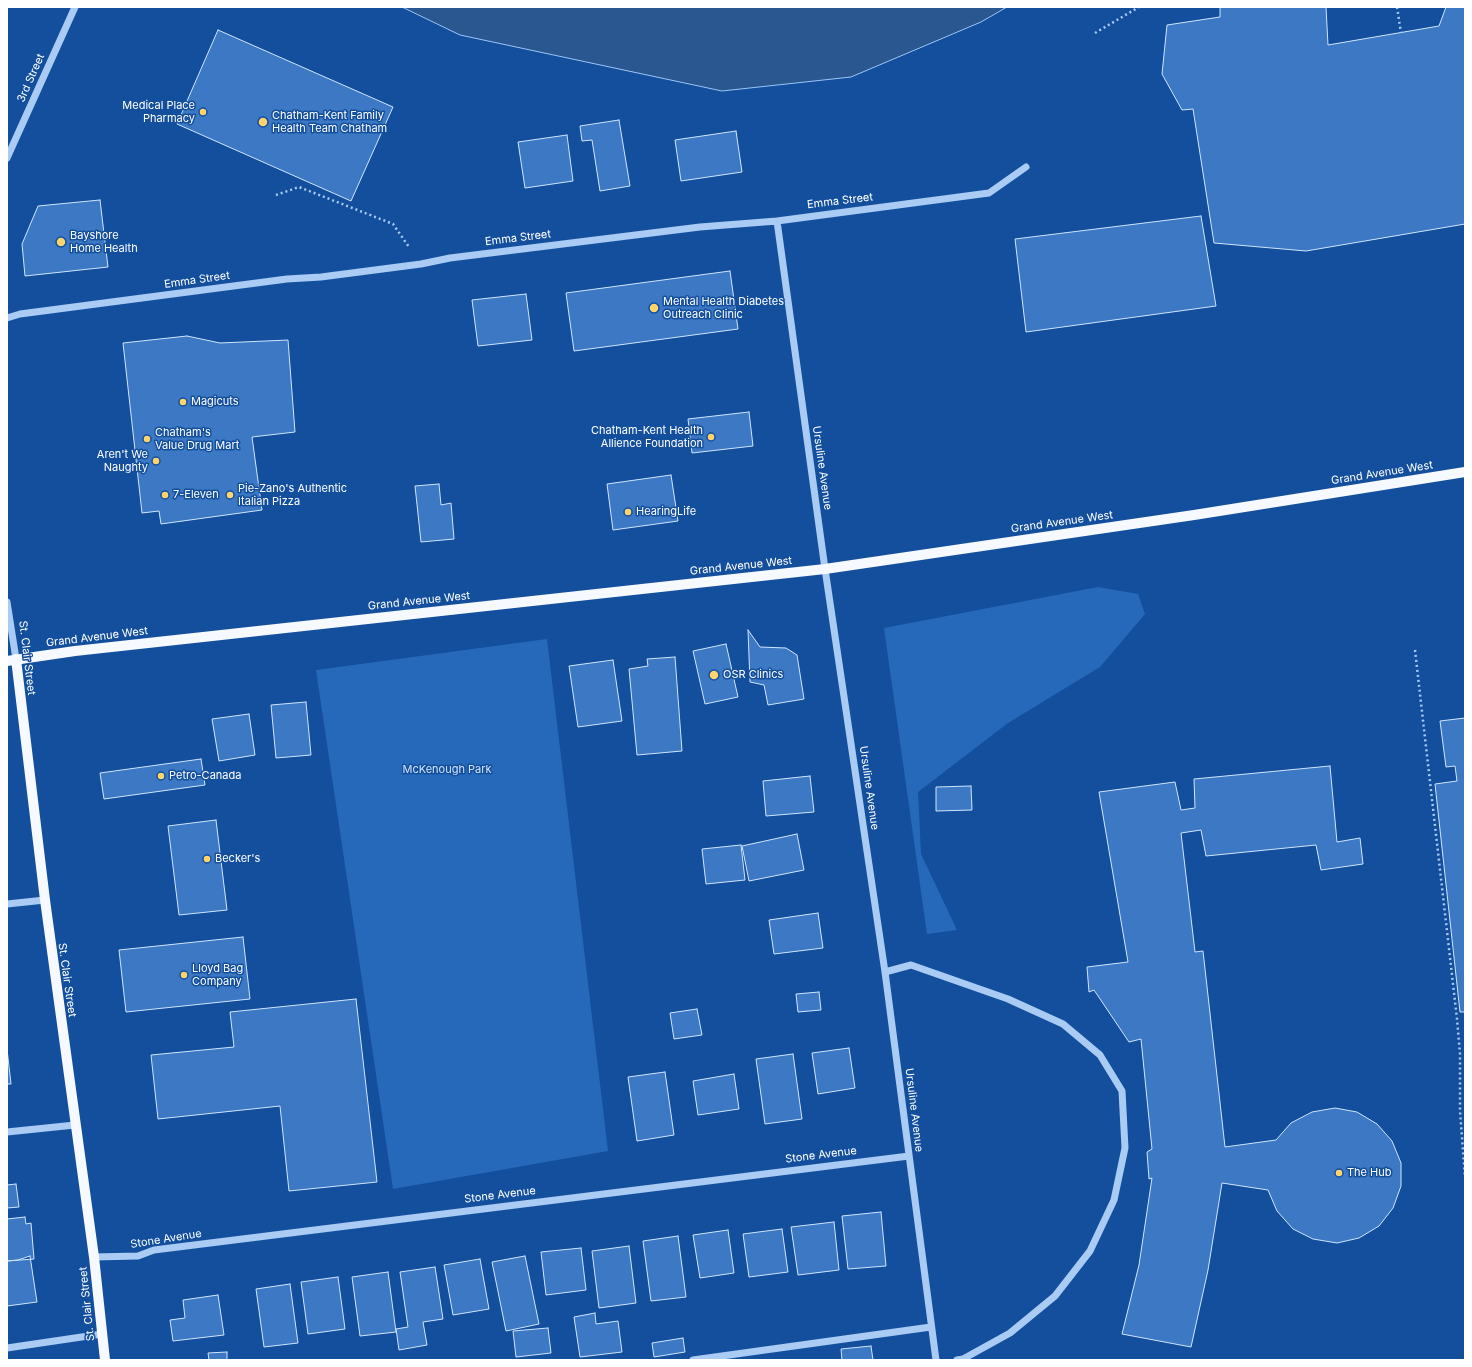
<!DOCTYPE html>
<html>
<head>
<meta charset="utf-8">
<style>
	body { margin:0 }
	#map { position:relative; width:1472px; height:1367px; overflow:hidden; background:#134f9d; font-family:Inter,sans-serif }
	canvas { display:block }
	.frame { position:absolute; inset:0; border:8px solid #fff; pointer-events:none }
</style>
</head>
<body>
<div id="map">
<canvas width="1472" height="1367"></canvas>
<div class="frame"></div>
</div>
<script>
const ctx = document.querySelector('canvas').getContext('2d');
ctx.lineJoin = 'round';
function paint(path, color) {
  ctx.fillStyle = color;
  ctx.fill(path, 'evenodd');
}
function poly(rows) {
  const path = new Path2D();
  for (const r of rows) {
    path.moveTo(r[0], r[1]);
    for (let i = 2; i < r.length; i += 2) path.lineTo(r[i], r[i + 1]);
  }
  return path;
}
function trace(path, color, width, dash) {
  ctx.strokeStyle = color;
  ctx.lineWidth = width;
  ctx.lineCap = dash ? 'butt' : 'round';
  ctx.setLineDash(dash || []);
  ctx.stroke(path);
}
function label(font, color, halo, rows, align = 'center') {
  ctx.font = font + ' Inter,sans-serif';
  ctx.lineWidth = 3;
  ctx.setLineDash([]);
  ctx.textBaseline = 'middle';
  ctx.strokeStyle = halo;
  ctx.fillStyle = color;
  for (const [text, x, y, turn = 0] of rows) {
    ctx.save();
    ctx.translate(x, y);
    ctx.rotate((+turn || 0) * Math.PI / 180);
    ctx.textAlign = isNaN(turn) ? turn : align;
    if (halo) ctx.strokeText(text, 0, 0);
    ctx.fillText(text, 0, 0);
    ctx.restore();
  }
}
paint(poly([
	[1098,587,1138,594,1145,614,1100,667,1008,723,918,792,921,854,957,930,927,934,884,628],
	[547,639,608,1151,393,1189,316,670]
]), '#2669bb');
const water = poly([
	[402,7,1007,7,981,22,851,77,722,91,460,35,402,7]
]);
paint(water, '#2a5790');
trace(water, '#9bc6f7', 1);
const building = poly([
	[1220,7,1326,7,1328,45,1439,26,1446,7,1465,7,1465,224,1306,251,1214,243,1193,109,1182,110,1162,74,1167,25,1220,17,1220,7],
	[218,30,393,107,351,201,177,124,218,30],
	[619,120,630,186,600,191,592,140,582,141,580,126,619,120],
	[736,131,742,172,681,181,675,140,736,131],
	[567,135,573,181,525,188,518,142,567,135],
	[100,200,108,267,25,276,22,244,38,206,100,200],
	[1201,216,1216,306,1026,332,1015,239,1201,216],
	[730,271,738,329,574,351,566,293,730,271],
	[526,294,532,340,478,346,472,300,526,294],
	[187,336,220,343,288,340,295,432,252,437,262,510,161,524,159,511,142,513,123,343,187,336],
	[749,412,753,446,692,453,688,419,749,412],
	[671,475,678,521,613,530,607,484,671,475],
	[439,484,441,505,451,503,454,539,421,542,415,486,439,484],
	[748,630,760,647,786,648,797,655,804,699,768,705,764,685,750,682,748,630],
	[726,644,738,697,705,704,693,651,726,644],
	[675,657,682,751,637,755,629,669,648,666,647,659,675,657],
	[613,660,622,721,578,727,569,666,613,660],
	[306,702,311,755,276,758,271,705,306,702],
	[249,714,255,755,219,761,212,719,249,714],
	[1465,718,1465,1012,1460,1012,1435,784,1457,781,1455,766,1446,767,1440,721,1465,718],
	[201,759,205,785,104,799,100,773,201,759],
	[1330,766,1337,842,1360,838,1363,864,1321,870,1316,845,1206,856,1201,830,1181,833,1195,952,1203,951,1225,1147,1276,1140,1291,1123,1312,1112,1335,1108,1357,1112,1377,1124,1392,1141,1401,1163,1401,1186,1393,1208,1379,1226,1359,1238,1337,1243,1313,1239,1293,1229,1277,1211,1268,1190,1222,1183,1208,1270,1191,1347,1122,1334,1139,1265,1152,1178,1149,1179,1147,1152,1152,1149,1141,1039,1129,1042,1094,990,1089,992,1087,967,1128,962,1099,792,1175,782,1181,810,1195,808,1194,779,1330,766],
	[810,776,814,812,766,816,763,781,810,776],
	[971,786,972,810,936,811,936,787,971,786],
	[216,820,227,910,179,915,168,826,216,820],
	[797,834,804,870,749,881,742,846,797,834],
	[741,845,745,880,706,884,702,849,741,845],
	[818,913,823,948,774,954,769,920,818,913],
	[243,937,250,999,126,1012,119,950,243,937],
	[819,992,821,1010,798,1012,796,994,819,992],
	[356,999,377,1182,289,1191,280,1106,158,1119,151,1055,234,1047,230,1012,356,999],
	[697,1009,702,1035,674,1039,670,1013,697,1009],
	[849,1048,855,1088,818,1094,812,1053,849,1048],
	[7,1049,11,1084,7,1084,7,1049],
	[793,1054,802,1119,765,1124,756,1059,793,1054],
	[665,1072,674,1135,637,1141,628,1077,665,1072],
	[734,1074,739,1109,698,1115,693,1081,734,1074],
	[16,1184,19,1207,7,1208,7,1185,16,1184],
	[881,1212,886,1266,848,1269,842,1216,881,1212],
	[25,1217,26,1224,31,1223,34,1259,7,1261,7,1219,25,1217],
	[834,1222,839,1270,798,1275,791,1227,834,1222],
	[782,1229,788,1272,749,1277,743,1234,782,1229],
	[728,1230,734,1273,700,1278,693,1235,728,1230],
	[678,1236,686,1297,651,1301,643,1241,678,1236],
	[629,1246,636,1303,599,1308,592,1251,629,1246],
	[581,1248,586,1290,546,1295,541,1252,581,1248],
	[30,1256,37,1302,7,1306,7,1261,18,1260,30,1256],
	[525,1256,539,1324,506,1331,492,1262,525,1256],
	[480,1259,489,1309,453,1315,444,1265,480,1259],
	[435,1267,443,1319,423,1322,427,1345,399,1350,396,1329,408,1327,400,1272,435,1267],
	[388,1272,396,1332,360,1336,352,1277,388,1272],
	[338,1277,345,1329,308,1334,301,1282,338,1277],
	[290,1284,298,1343,264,1347,256,1289,290,1284],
	[218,1295,224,1335,173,1341,170,1320,185,1318,183,1300,218,1295],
	[595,1313,596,1324,618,1321,622,1352,580,1357,574,1317,595,1313],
	[548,1328,551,1353,516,1357,513,1331,548,1328],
	[683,1338,685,1352,654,1357,652,1343,683,1338],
	[871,1346,873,1360,842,1360,841,1349,871,1346],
	[227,1352,227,1360,209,1360,208,1353,227,1352]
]);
paint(building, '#3c78c4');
trace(building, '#d1e5fd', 1);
trace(poly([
	[1397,7,1401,33],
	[1095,33,1139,7],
	[276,195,299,187,393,224,409,247],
	[1415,650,1457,1019,1460,1054,1460,1111,1465,1177]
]), '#a9cbf4', 2.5, [2, 3]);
trace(poly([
	[7,158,75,7],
	[777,221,825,569,885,972,936,1360],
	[7,318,20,314,287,279,321,277,421,264,450,258,700,227,777,221,989,193,1026,167],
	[7,602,16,659],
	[7,904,45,900],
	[885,972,911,965,1008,999,1063,1024,1100,1055,1122,1091,1125,1148,1114,1200,1090,1251,1055,1296,1010,1333,963,1359,957,1360],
	[7,1132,75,1125],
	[94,1257,138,1256,154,1250,909,1156],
	[7,1348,102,1334],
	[693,1360,931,1327]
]), '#a9cbf4', 7);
trace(poly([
	[16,659,45,900,94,1257,105,1360],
	[7,661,75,651,825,569,1194,515,1465,472]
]), '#f6f9ff', 10);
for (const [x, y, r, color] of [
	[203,112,4,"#ffd46c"],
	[263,122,5,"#ffd46c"],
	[61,242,5,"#ffd46c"],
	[654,308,5,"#ffd46c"],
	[183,402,4,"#ffd46c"],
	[711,437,4,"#ffd46c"],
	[147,439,4,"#ffd46c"],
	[156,461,4,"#ffd46c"],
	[165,495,4,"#ffd46c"],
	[230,495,4,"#ffd46c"],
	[628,512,4,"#ffd46c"],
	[714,675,5,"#ffd46c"],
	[161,776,4,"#ffd46c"],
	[207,859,4,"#ffd46c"],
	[184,975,4,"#ffd46c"],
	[1339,1173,4,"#ffd46c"]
]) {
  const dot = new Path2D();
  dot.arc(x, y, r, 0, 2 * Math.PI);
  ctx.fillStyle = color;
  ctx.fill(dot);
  trace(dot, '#134f9d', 1.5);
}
label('11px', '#fff', '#134f9d', [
	["3rd Street",31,78,-66],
	["Emma Street",840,201,-7],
	["Emma Street",518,238,-7],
	["Emma Street",197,280,-8],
	["Ursuline Avenue",822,468,82],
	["Grand Avenue West",1382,473,-9],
	["Grand Avenue West",1062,522,-8],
	["Grand Avenue West",741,566,-6],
	["Grand Avenue West",419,601,-6],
	["Grand Avenue West",97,637,-7],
	["St. Clair Street",27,658,83],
	["Ursuline Avenue",869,788,82],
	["St. Clair Street",67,980,82],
	["Ursuline Avenue",914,1110,83],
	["Stone Avenue",821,1155,-7],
	["Stone Avenue",500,1195,-7],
	["Stone Avenue",166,1239,-9],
	["St. Clair Street",87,1304,-96]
]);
label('11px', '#fff', '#134f9d', [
	["Medical Place",195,106,"right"],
	["Pharmacy",195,119,"right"],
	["Chatham-Kent Family",272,116],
	["Health Team Chatham",272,129],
	["Bayshore",70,236],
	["Home Health",70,249],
	["Mental Health Diabetes",663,302],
	["Outreach Clinic",663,315],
	["Magicuts",191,402],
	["Chatham-Kent Health",703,431,"right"],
	["Allience Foundation",703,444,"right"],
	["Chatham's",155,433],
	["Value Drug Mart",155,446],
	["Aren't We",148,455,"right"],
	["Naughty",148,468,"right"],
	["Pie-Zano's Authentic",238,489],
	["Italian Pizza",238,502],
	["7-Eleven",173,495],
	["HearingLife",636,512],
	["OSR Clinics",723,675],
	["Petro-Canada",169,776],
	["Becker's",215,859],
	["Lloyd Bag",192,969],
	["Company",192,982],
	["The Hub",1347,1173]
], 'left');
label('11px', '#d1e5fd', '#134f9d', [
	["McKenough Park",447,770]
]);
</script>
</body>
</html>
